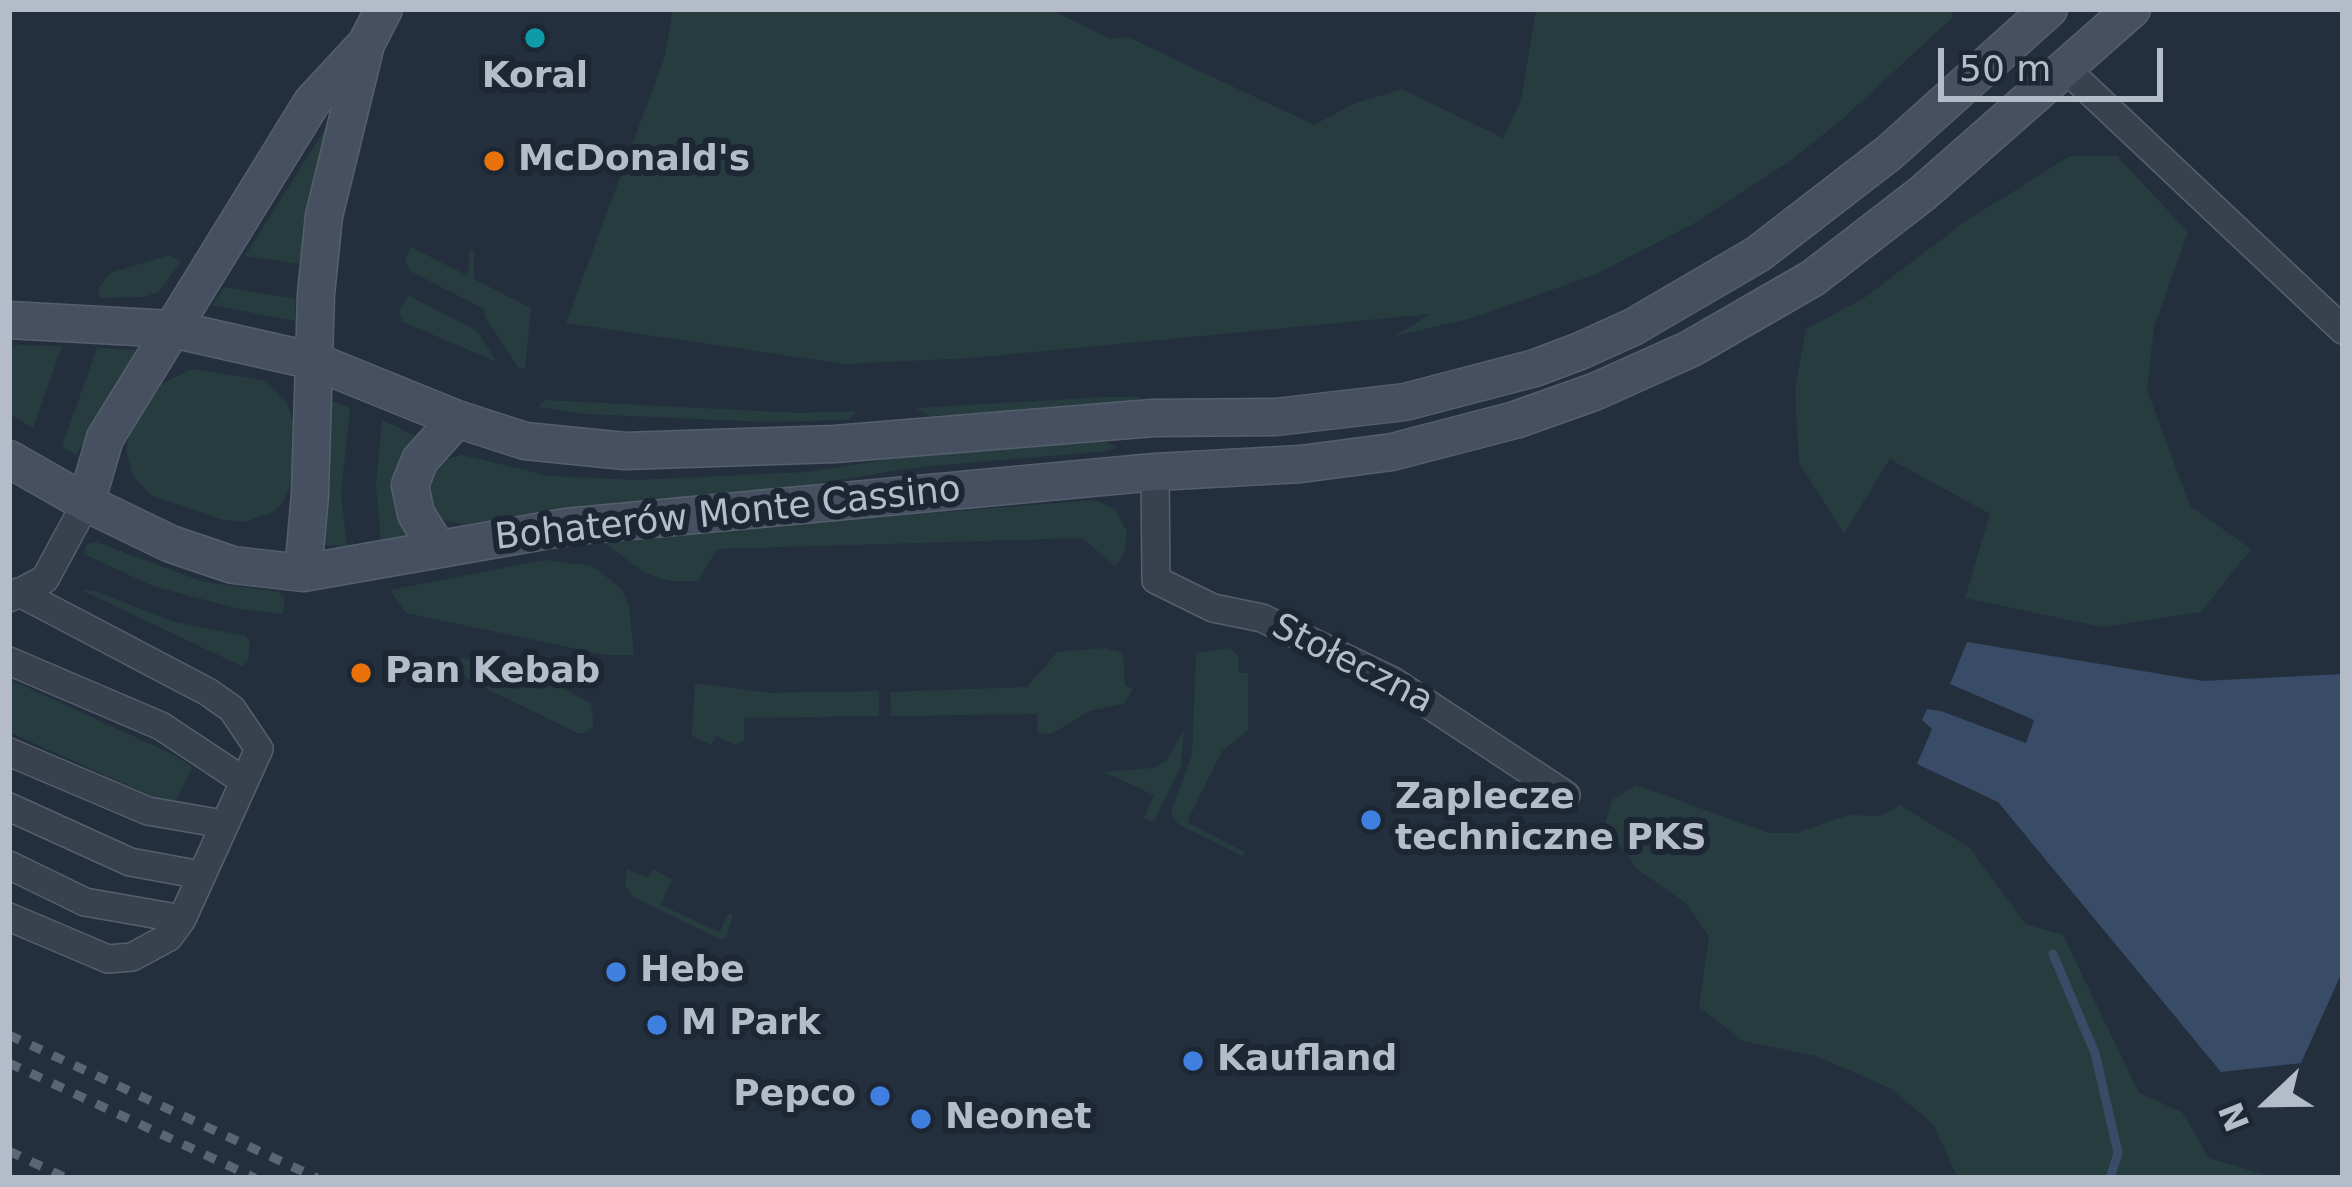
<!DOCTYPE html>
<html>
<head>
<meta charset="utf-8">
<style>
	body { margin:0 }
	#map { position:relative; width:2352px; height:1187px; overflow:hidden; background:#242f3e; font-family:"DejaVu Sans",sans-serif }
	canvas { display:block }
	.frame { position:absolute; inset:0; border:12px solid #b4bcc9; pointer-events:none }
	.north { position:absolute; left:2208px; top:1043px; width:120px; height:120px; -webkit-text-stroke:9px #1d2633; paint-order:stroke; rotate:248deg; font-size:33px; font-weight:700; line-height:48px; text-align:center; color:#b4bcc9 }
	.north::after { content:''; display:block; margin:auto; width:42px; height:54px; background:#b4bcc9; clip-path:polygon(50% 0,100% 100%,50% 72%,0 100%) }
	.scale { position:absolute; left:1938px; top:48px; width:225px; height:54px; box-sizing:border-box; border:6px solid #b4bcc9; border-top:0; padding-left:15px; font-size:36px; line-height:42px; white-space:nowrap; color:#b4bcc9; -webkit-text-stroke:9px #1d2633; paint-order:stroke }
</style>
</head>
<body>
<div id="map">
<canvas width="2352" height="1187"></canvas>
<div class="frame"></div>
<div class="north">N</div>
<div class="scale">50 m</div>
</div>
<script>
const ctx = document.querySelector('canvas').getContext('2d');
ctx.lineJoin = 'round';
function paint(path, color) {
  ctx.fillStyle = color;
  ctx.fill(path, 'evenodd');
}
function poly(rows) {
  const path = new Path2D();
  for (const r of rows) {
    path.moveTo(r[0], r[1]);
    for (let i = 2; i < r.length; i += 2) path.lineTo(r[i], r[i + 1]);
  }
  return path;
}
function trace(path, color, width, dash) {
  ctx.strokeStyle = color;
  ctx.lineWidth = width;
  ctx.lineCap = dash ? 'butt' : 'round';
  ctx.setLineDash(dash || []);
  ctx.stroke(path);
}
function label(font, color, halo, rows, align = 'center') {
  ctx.font = font + ' "DejaVu Sans",sans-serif';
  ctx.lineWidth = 12;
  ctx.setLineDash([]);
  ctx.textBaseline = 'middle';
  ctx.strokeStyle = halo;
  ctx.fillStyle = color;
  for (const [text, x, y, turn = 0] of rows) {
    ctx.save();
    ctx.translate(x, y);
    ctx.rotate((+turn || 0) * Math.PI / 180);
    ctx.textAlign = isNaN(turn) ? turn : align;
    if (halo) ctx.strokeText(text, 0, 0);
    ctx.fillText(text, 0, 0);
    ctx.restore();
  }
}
paint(poly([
	[673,9,1049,9,1110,39,1128,37,1314,125,1353,104,1402,89,1503,138,1521,100,1536,9,1950,9,1953,17,1838,123,1787,163,1693,224,1594,275,1469,319,1394,336,1431,314,971,358,845,364,566,323,665,56],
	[332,118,316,176,299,264,245,256],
	[2070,156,2117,156,2188,232,2154,327,2147,390,2190,506,2251,549,2201,612,2102,627,1965,598,1990,514,1890,459,1844,533,1799,463,1795,389,1806,329,1864,298,1966,221],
	[411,247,468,276,470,249,474,251,474,279,531,308,525,369,518,367,485,317,484,309,410,271,405,259],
	[170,255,181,262,159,292,144,297,99,298,99,287,110,273],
	[224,287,295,299,295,321,212,305],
	[408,295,477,331,497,362,403,322,399,312],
	[9,345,62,346,33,428,9,414],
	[97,348,141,350,76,455,62,446],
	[192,369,263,380,286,401,295,427,292,485,280,506,271,513,244,522,224,520,150,495,132,474,126,450,130,431,159,385],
	[1104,397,1138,397,1145,402,929,416,916,408],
	[330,400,350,408,341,493,347,546,325,545],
	[545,400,799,413,857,411,848,420,767,422,586,414,538,407],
	[382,420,420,438,415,535,381,542,376,486],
	[1100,439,1116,447,1108,451,919,467,765,492,554,511,466,525,439,519,430,509,426,485,428,476,442,461,462,455,549,476,637,480,807,472,928,453],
	[1094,500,1115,509,1127,532,1124,554,1115,567,1083,538,717,549,698,581,669,581,645,573,600,540],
	[96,542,204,582,279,592,285,598,283,614,240,609,155,587,84,554,87,544],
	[545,560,592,566,621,588,629,606,634,655,606,655,406,613,390,590],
	[81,590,95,591,175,622,245,636,250,642,248,661,243,666,237,664],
	[1106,648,1123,653,1125,686,1133,688,1125,703,1090,711,1053,733,1038,734,1037,714,891,716,890,692,1027,687,1057,652],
	[1230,648,1238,655,1239,673,1248,673,1248,730,1222,751,1187,822,1244,852,1243,856,1178,824,1171,813,1192,755,1196,653],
	[460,658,540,674,591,704,594,725,584,733,577,733,469,680,460,669],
	[9,679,174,755,192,767,173,806,9,732],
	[695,683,769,693,879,691,879,716,744,718,744,740,736,745,716,736,711,745,692,736],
	[1184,729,1181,765,1154,822,1144,818,1154,795,1104,772,1154,768,1166,761],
	[1636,785,1769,833,1796,833,1848,815,1881,816,1900,805,1970,848,2025,924,2063,935,2139,1093,2182,1112,2209,1158,2275,1178,1958,1178,1933,1124,1890,1088,1816,1056,1743,1041,1699,1007,1709,936,1686,903,1638,870,1605,825,1612,800],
	[627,869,647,878,653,869,672,879,661,905,719,932,729,913,733,915,726,938,719,939,632,896,625,885]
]), '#263c3f');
paint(poly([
	[1967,642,2203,681,2343,674,2343,970,2301,1063,2221,1072,1998,802,1917,764,1932,729,1922,720,1927,709,1941,711,2026,743,2034,720,1950,684]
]), '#394c67');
trace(poly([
	[2053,954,2095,1053,2118,1153,2110,1178]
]), '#394c67', 9);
const street = poly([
	[2065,68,2343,330],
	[1155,472,1156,580,1213,608,1262,618,1393,681,1566,795],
	[9,598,45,579,86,503],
	[9,661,161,726,244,781],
	[9,752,148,811,223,824],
	[9,807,130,862,201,875],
	[9,865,85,902,182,919],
	[9,917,108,959,132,957,169,937,182,919,259,749,232,709,208,692,18,592]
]);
const secondary = poly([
	[9,320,172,329,314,361,457,419,525,441,625,451,835,444,1153,418,1276,417,1405,402,1535,368,1580,351,1633,327,1758,254,1890,152,2049,9],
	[9,459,86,503,171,544,233,565,303,573,566,527,1155,472,1301,464,1392,452,1515,420,1594,392,1690,349,1813,278,1923,193,2132,9],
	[86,503,105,438,312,102,362,48],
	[438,549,416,514,410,485,420,460,457,419],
	[303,573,310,494,316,294,324,216,366,44,384,9]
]);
trace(street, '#565f6c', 30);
trace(secondary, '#565f6c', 39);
trace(street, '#38414e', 27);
trace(secondary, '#465061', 36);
trace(poly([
	[9,1035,317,1178],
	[9,1063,255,1178],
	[9,1151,66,1178]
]), '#5a6575', 9, [12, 12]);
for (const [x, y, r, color] of [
	[535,38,12,"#0f9aa8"],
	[494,161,12,"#e8710a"],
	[361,673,12,"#e8710a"],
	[1371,820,12,"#3f7fe0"],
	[616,972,12,"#3f7fe0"],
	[657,1025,12,"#3f7fe0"],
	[1193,1061,12,"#3f7fe0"],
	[880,1096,12,"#3f7fe0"],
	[921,1119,12,"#3f7fe0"]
]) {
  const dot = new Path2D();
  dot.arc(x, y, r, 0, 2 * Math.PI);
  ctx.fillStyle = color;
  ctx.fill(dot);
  trace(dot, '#1d2633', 4.5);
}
label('bold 36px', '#b4bcc9', '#1d2633', [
	["Koral",535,78,"center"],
	["McDonald's",518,161],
	["Pan Kebab",385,673],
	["Zaplecze",1395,799],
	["techniczne PKS",1395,840],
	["Hebe",640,972],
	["M Park",681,1025],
	["Kaufland",1217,1061],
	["Pepco",856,1096,"right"],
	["Neonet",945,1119]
], 'left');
label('36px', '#b4bcc9', '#1d2633', [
	["Bohaterów Monte Cassino",728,515,-6],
	["Stołeczna",1352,665,27]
]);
</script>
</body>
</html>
